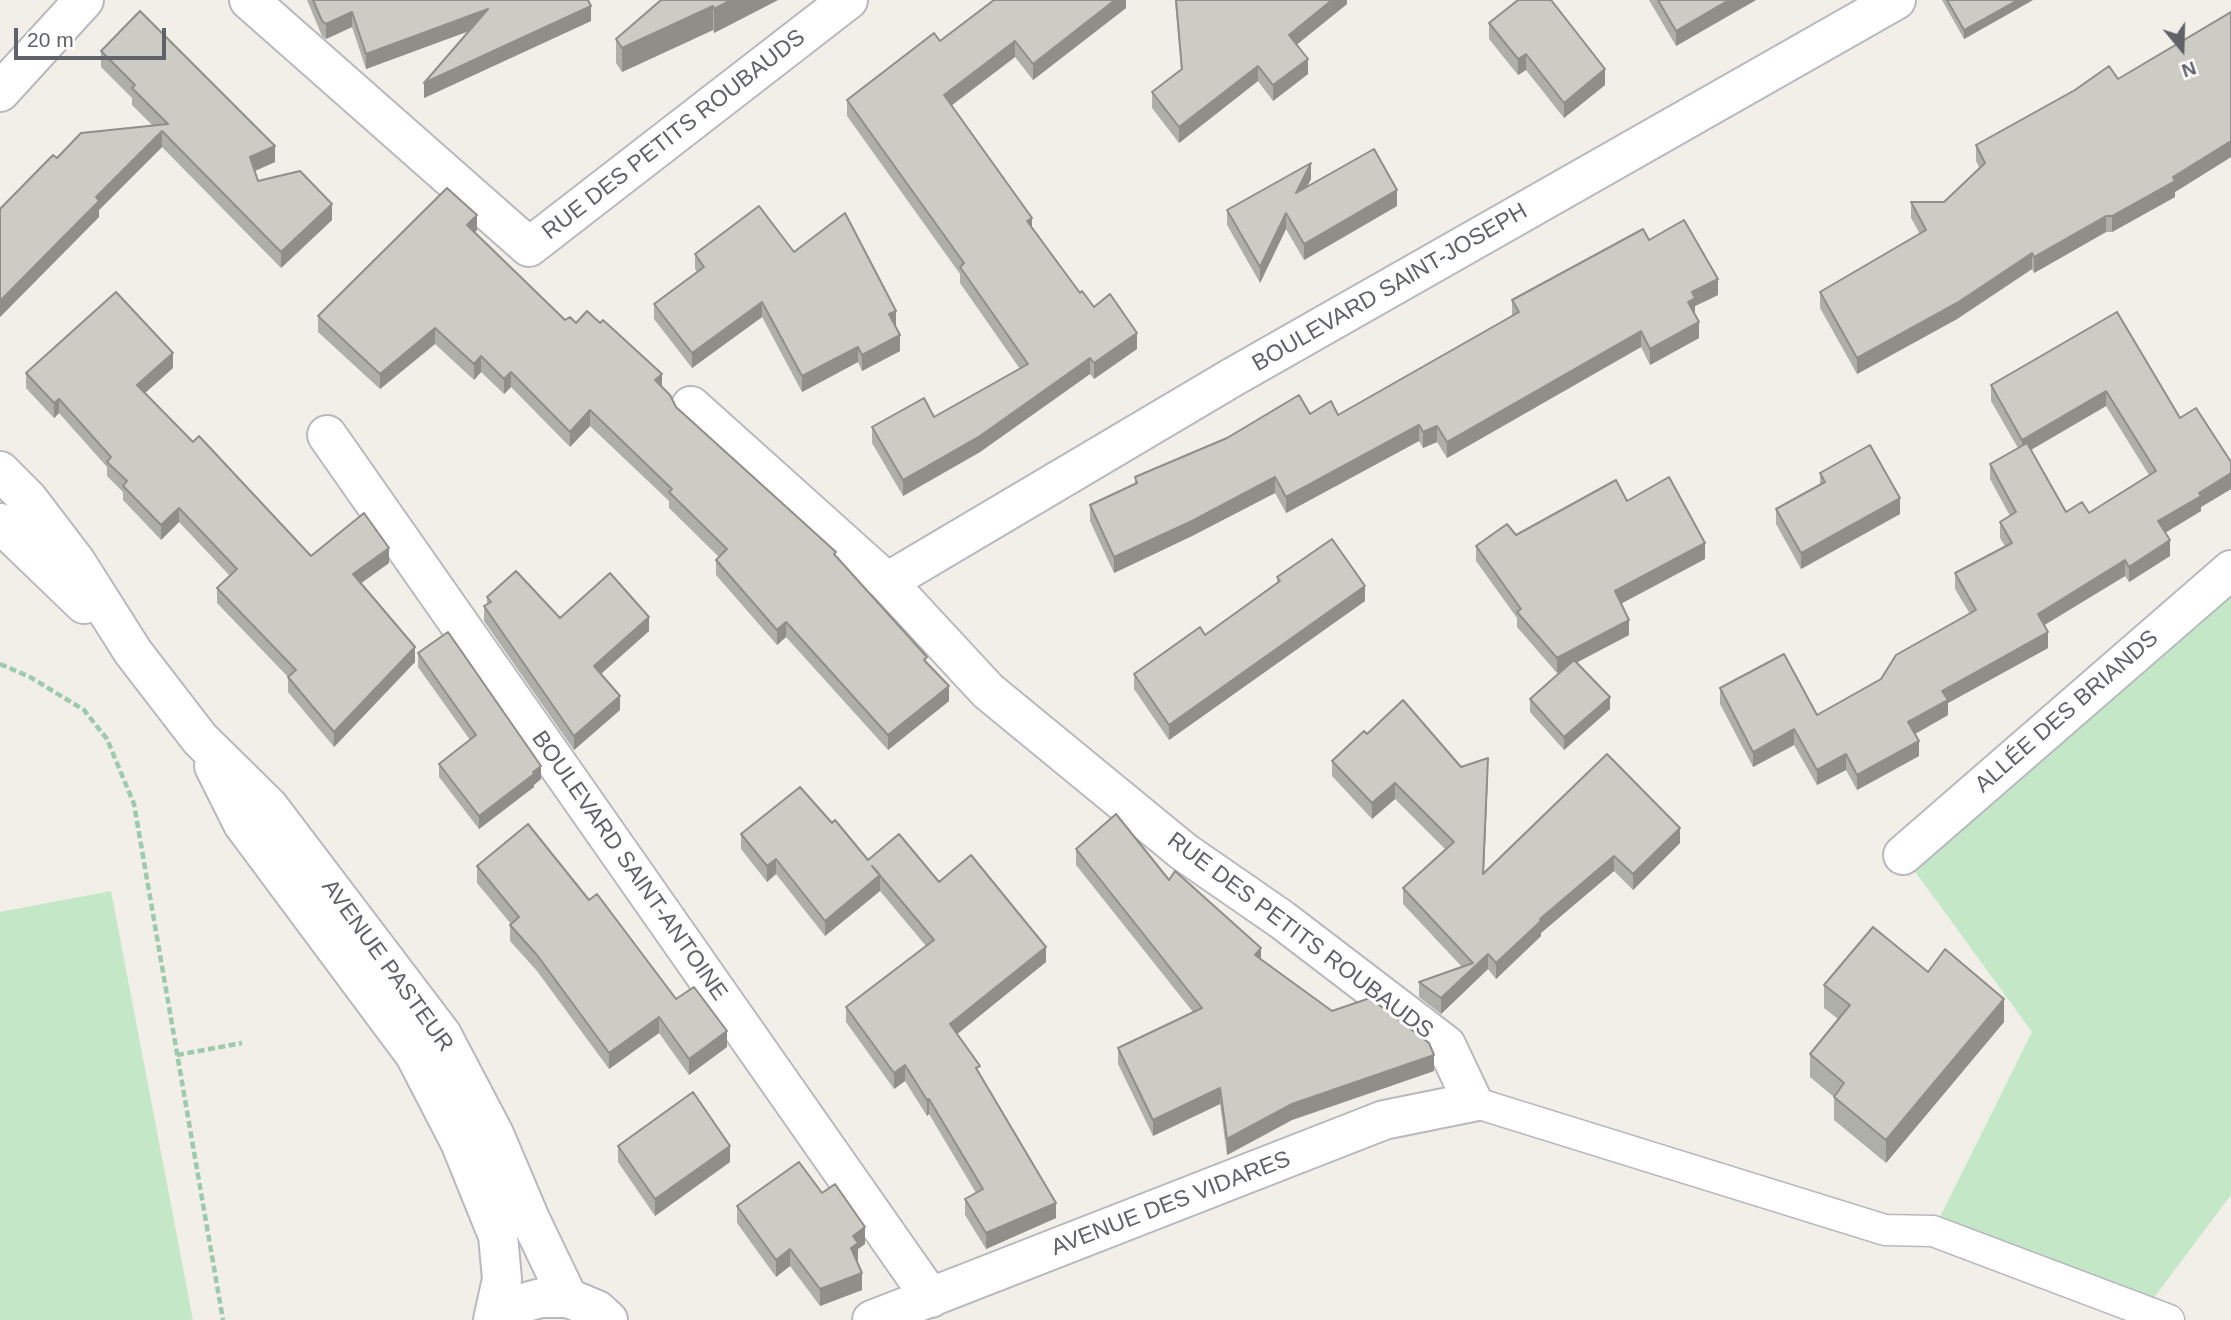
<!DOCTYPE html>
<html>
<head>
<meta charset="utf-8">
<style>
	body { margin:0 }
	#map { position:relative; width:2231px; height:1320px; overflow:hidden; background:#f1efe8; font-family:Helvetica,sans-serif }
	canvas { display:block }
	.north { position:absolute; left:2147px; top:14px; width:70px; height:70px; -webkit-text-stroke:5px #fff; paint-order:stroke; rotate:161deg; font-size:19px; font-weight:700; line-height:28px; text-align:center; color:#5f6268 }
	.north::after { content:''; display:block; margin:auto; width:24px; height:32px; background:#5f6268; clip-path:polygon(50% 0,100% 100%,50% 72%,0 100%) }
	.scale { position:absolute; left:14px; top:28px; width:152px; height:32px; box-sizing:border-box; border:4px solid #5f6268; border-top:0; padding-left:9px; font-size:21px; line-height:24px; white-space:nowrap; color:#5f6268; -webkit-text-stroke:5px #fff; paint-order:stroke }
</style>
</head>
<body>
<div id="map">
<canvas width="2231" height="1320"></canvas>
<div class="north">N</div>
<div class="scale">20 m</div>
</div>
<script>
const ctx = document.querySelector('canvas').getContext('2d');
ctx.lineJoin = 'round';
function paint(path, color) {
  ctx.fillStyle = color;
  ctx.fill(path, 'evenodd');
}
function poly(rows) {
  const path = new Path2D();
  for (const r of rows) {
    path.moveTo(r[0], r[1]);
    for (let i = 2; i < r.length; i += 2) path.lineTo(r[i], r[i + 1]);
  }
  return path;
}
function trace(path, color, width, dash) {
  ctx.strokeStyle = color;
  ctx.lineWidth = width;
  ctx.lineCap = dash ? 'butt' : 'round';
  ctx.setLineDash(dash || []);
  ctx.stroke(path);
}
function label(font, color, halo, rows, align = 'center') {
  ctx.font = font + ' Helvetica,sans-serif';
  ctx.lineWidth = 6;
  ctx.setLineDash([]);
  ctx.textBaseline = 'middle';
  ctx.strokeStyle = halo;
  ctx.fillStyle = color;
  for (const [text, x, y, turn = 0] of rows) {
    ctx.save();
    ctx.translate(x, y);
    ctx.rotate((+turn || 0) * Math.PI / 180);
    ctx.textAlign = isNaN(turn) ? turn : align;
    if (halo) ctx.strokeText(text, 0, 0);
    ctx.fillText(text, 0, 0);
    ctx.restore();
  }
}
paint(poly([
	[2231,570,2231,1195,2144,1311,1933,1231,2032,1032,1903,855],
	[111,891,193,1320,0,1320,0,912]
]), '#c4e8c7');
const lane = poly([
	[1473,1102,1885,1230,1933,1231,2169,1320]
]);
const street = poly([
	[249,0,529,247,848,0],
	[0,92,84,0],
	[691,406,887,582,988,691,1184,852,1281,919,1446,1045,1473,1102,1384,1120,872,1320],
	[327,435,931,1298],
	[0,471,28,499,76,562,133,652,200,739,269,807,442,1035,494,1134,530,1219,568,1298],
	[0,523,84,604],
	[887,582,1233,377,1896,0],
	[214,766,243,824,415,1055,460,1142,498,1236,502,1279,493,1320],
	[1903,855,2231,570],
	[493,1320,515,1305,541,1298,568,1298,597,1310,608,1320]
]);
trace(lane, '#b8b9be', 33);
trace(street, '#b8b9be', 42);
trace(poly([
	[0,664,30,677,84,710,107,739,134,804,223,1320],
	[177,1055,242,1043]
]), '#9dc9ad', 4.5, [7, 3.5]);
trace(lane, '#fff', 30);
trace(street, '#fff', 38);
paint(poly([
	[307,0,588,0,591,21,424,98,469,31,366,69,352,27,326,39,322,36],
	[661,0,778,0,714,33,713,30,622,72,616,63,616,39],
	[1126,0,1126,8,1033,80,1015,57,951,106,1032,227,1080,293,1137,349,1094,379,1090,374,980,452,903,496,872,443,872,427,934,417,1020,369,960,283,960,274,847,116,847,100,940,41],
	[1175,0,1347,0,1347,4,1297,44,1308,74,1273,101,1258,81,1179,143,1152,108,1152,92,1181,69],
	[1649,0,1756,0,1676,46],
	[1942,0,2033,0,1964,39],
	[2231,12,2231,157,2175,192,2175,197,2112,232,2106,232,2034,273,2032,269,1957,319,1857,374,1820,308,1820,292,1920,234,1911,218,1911,202,1944,202,1980,169,1976,161,1976,145,2118,79],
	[1489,23,1605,85,1564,118,1526,70,1518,75,1489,39],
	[101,51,275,162,255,171,258,181,332,220,281,268,162,147,99,210,99,217,0,317,0,209,153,126,132,105,132,98,101,67],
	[1311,179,1307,187,1397,206,1304,260,1286,229,1260,283,1227,225,1227,210],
	[477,230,475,233,565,320,576,323,662,388,676,407,836,556,927,663,949,701,888,750,786,637,777,645,716,575,716,560,719,557,669,508,669,501,590,426,570,447,511,387,504,394,481,372,474,380,435,344,380,389,318,332,318,316],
	[1649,240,1718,295,1695,306,1695,314,1699,338,1650,365,1641,347,1447,458,1437,442,1423,448,1419,441,1286,513,1275,493,1192,536,1114,573,1090,521,1090,505,1135,484,1135,477,1310,414,1338,415,1512,316,1512,300],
	[794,252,896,326,900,351,862,371,858,362,802,392,762,317,692,368,654,319,654,304,697,272,695,269,695,254],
	[2117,312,2180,418,2231,462,2231,489,2201,507,2201,511,2165,533,2170,556,2129,582,2125,576,2044,625,2048,648,1948,703,1948,715,1915,734,1919,756,1857,790,1846,770,1817,785,1794,745,1753,767,1720,704,1720,688,1817,715,1881,679,1970,614,1955,589,1955,573,2005,546,2000,538,2000,522,2010,516,1990,479,1990,464,2018,448,1991,401,1991,385],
	[2106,406,2149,475,2089,513,2066,512,2031,450],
	[173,368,145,393,193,442,311,556,389,563,361,583,415,662,334,747,288,692,288,677,217,603,217,588,230,576,179,522,161,540,123,500,123,492,107,476,107,467,59,413,54,418,26,388,26,373],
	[1820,473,1900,514,1801,569,1776,524,1776,509,1820,485],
	[1627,501,1705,559,1621,603,1629,635,1577,662,1610,709,1564,750,1530,712,1530,699,1563,669,1557,673,1517,627,1517,618,1476,561,1476,546,1516,535],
	[1277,577,1365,601,1169,740,1134,689,1134,674,1205,635,1277,583],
	[487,597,560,618,649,631,601,674,620,710,574,750,484,621,484,606,487,604],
	[418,653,541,779,534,785,534,787,479,829,439,777,439,764,470,740,418,667],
	[1367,734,1461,767,1488,773,1484,873,1680,843,1633,890,1614,871,1541,933,1541,936,1496,979,1488,969,1441,1014,1419,997,1419,982,1462,967,1403,904,1403,888,1445,849,1395,799,1372,819,1332,776,1332,761],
	[832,823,868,860,939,882,1046,962,957,1034,980,1075,1056,1218,986,1249,965,1215,965,1199,976,1193,929,1114,927,1116,905,1081,894,1089,846,1022,846,1007,926,946,880,891,825,936,776,874,767,882,741,849,741,834],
	[1076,849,1169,880,1261,959,1332,1011,1434,1071,1292,1120,1227,1155,1220,1104,1153,1136,1118,1064,1118,1048,1193,1012,1076,865],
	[477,866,589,900,676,999,727,1047,689,1075,659,1033,609,1069,537,971,510,941,510,925,511,924,477,883],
	[1928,972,2004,1022,1886,1163,1834,1120,1834,1097,1810,1077,1810,1054,1838,1019,1824,1008,1824,985],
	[618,1146,730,1162,655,1216,618,1162],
	[822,1193,865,1244,858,1249,858,1260,856,1261,862,1290,820,1306,790,1266,776,1277,737,1223,737,1206]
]), '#afafa9');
paint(poly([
	[731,0,778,0,714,33,714,9],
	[1115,0,1126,0,1126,8,1033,80,1033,64],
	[1332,0,1347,0,1347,4,1289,51,1289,35],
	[1729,0,1756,0,1676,46,1676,31],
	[2018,0,2033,0,1964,39,1964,30],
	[591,6,591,21,424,98,424,83],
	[713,6,713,30,622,72,622,48],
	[488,9,488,24,366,69,366,54],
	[352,12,352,27,326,39,326,24],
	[1015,41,1015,57,944,111,944,95],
	[1526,54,1526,70,1518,75,1518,59],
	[1308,59,1308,74,1273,101,1273,85],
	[1258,66,1258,81,1179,143,1179,127],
	[1605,69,1605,85,1564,118,1564,103],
	[162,131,162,147,99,210,99,217,0,317,0,301,96,197],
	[2231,141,2231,157,2175,192,2175,197,2112,232,2112,216],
	[275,146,275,162,250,173,250,157],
	[1311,163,1311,179,1296,208,1296,193],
	[1397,190,1397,206,1304,260,1304,244],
	[332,204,332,220,281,268,281,252],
	[1286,213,1286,229,1260,283,1260,267],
	[477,215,477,230,467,240,467,225],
	[2106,216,2106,232,2034,273,2034,257],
	[1032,218,1032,234,1027,221],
	[2032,253,2032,269,1957,319,1857,374,1857,358],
	[1718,279,1718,295,1695,306,1695,314,1688,318,1688,302,1692,292],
	[762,302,762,317,692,368,692,353],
	[896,311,896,326,889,329,889,314],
	[1699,322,1699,338,1650,365,1650,349],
	[435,328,435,344,380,389,380,374],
	[1641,331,1641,347,1447,458,1447,442],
	[1137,333,1137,349,1094,379,1094,363],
	[900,335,900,351,862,371,862,355],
	[858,347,858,362,802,392,802,376],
	[173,353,173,368,137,400,137,385],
	[481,356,481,372,474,380,474,364],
	[1090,358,1090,374,980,452,903,496,903,480],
	[511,372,511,387,504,394,504,379],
	[662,374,662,390,655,380],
	[2106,391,2106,406,2022,455,2022,440],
	[59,399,59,413,54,418,54,403],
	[590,410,590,426,570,447,570,432],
	[1419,425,1419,441,1286,513,1286,497],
	[1437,426,1437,442,1423,448,1423,432],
	[2231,473,2231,489,2201,507,2201,511,2158,537,2158,521,2199,493],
	[1275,477,1275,493,1192,536,1114,573,1114,557],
	[1900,498,1900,514,1801,569,1801,553],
	[179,508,179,522,161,540,161,525],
	[2170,540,2170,556,2129,582,2129,567],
	[1705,543,1705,559,1615,607,1615,591],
	[389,548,389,563,353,589,353,574],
	[2125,560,2125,576,2038,629,2038,614],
	[1365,586,1365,601,1169,740,1169,725],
	[649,617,649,631,594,680,594,666],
	[1629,620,1629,635,1557,673,1557,658],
	[786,622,786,637,777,645,777,630],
	[2048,632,2048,648,1948,703,1948,715,1908,738,1908,722,1942,691],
	[415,647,415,662,334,747,334,732],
	[949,686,949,701,888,750,888,735],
	[620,696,620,710,574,750,574,736],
	[1610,697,1610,709,1564,750,1564,737],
	[1794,729,1794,745,1753,767,1753,752],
	[1919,741,1919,756,1857,790,1857,775],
	[1846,754,1846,770,1817,785,1817,770],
	[1488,758,1488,773,1483,890,1483,874],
	[541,766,541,779,534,785,534,787,479,829,479,816],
	[1395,783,1395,799,1372,819,1372,803],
	[1680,828,1680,843,1633,890,1633,874],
	[1614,856,1614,871,1541,933,1541,936,1496,979,1496,963,1540,919],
	[776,859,776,874,767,882,767,866],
	[880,875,880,891,825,936,825,921],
	[1046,947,1046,962,950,1040,950,1024],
	[1261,948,1261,963,1255,955],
	[1488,954,1488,969,1441,1014,1441,998],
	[2004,999,2004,1022,1886,1163,1886,1140],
	[659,1017,659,1033,609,1069,609,1053],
	[727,1031,727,1047,689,1075,689,1059],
	[1434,1055,1434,1071,1292,1120,1227,1155,1227,1139,1292,1104],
	[905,1065,905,1081,894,1089,894,1073],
	[1220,1088,1220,1104,1153,1136,1153,1120],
	[929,1099,929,1114,927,1116,927,1100],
	[730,1146,730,1162,655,1216,655,1199],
	[1056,1203,1056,1218,986,1249,986,1233],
	[865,1227,865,1244,858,1249,858,1260,851,1265,851,1248,853,1236],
	[790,1249,790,1266,776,1277,776,1260],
	[862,1273,862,1290,820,1306,820,1289]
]), '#8f8e89');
const building = poly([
	[313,0,588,0,591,6,424,83,488,9,366,54,352,12,326,24,322,21,313,0],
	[661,0,731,0,714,9,713,6,622,48,616,39,661,0],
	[994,0,1115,0,1033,64,1015,41,944,95,1032,218,1027,221,1080,293,1082,291,1094,307,1110,294,1137,333,1094,363,1090,358,980,436,903,480,872,427,924,398,934,417,1028,364,960,267,964,263,847,100,934,33,940,41,994,0],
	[1176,0,1332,0,1289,35,1308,59,1273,85,1258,66,1179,127,1152,92,1182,69,1176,0],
	[1518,0,1551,0,1605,69,1564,103,1526,54,1518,59,1489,23,1518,0],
	[1658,0,1729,0,1676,31,1658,0],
	[1947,0,2018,0,1964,30,1947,0],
	[140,11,275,146,250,157,258,181,300,171,332,204,281,252,162,131,96,197,99,201,0,301,0,209,53,155,57,158,81,133,168,124,132,88,135,85,101,51,140,11],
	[2231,12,2231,141,2173,177,2175,181,2112,216,2106,216,2034,257,2032,253,1957,303,1857,358,1820,292,1926,230,1911,202,1944,202,1985,163,1976,145,2075,90,2109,66,2118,79,2231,12],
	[1374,149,1397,190,1304,244,1286,213,1260,267,1227,210,1311,163,1296,193,1374,149],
	[447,188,477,215,467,225,565,320,570,317,576,323,587,311,600,323,603,320,662,374,655,380,670,395,676,407,836,552,834,554,927,657,924,660,949,686,888,735,786,622,777,630,716,560,727,549,669,492,672,489,590,410,570,432,511,372,504,379,481,356,474,364,435,328,380,374,318,316,447,188],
	[759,206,794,252,845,213,896,311,889,314,900,335,862,355,858,347,802,376,762,302,692,353,654,304,704,267,695,254,759,206],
	[1684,220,1718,279,1692,292,1695,298,1688,302,1699,322,1650,349,1641,331,1447,442,1437,426,1423,432,1419,425,1286,497,1275,477,1192,521,1114,557,1090,505,1137,483,1135,477,1227,438,1299,395,1310,414,1331,401,1338,415,1519,312,1512,300,1643,229,1649,240,1684,220],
	[116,292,173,353,137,385,193,442,199,436,311,556,364,513,389,548,353,574,415,647,334,732,288,677,296,670,217,588,237,569,179,508,161,525,123,486,127,481,107,462,111,457,59,399,54,403,26,373,116,292],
	[2117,312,2180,418,2196,408,2231,462,2231,473,2199,493,2201,496,2158,521,2170,540,2129,567,2125,560,2038,614,2048,632,1942,691,1948,700,1908,722,1919,741,1857,775,1846,754,1817,770,1794,729,1753,752,1720,688,1784,654,1817,715,1881,679,1896,655,1976,610,1955,573,2012,543,2000,522,2016,512,1990,464,2027,443,2066,512,2082,502,2089,513,2156,471,2106,391,2022,440,1991,385,2117,312],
	[1870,445,1900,498,1801,553,1776,509,1825,482,1820,473,1870,445],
	[1669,477,1705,543,1615,591,1629,620,1557,658,1517,612,1521,609,1476,546,1507,524,1516,535,1616,480,1627,501,1669,477],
	[1332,539,1365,586,1169,725,1134,674,1200,627,1205,635,1280,581,1277,577,1332,539],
	[516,571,560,618,610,573,649,617,594,666,620,696,574,736,484,606,491,602,487,597,516,571],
	[448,632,541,766,533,772,534,774,479,816,439,764,476,735,418,653,448,632],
	[1574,660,1610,697,1564,737,1530,699,1574,660],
	[1403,700,1461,767,1488,758,1483,874,1607,754,1680,828,1633,874,1614,856,1540,919,1541,921,1496,963,1488,954,1441,998,1419,982,1473,963,1403,888,1454,842,1395,783,1372,803,1332,761,1364,731,1367,734,1403,700],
	[800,787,832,823,835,820,868,860,899,834,939,882,971,855,1046,947,950,1024,980,1066,976,1068,1056,1203,986,1233,965,1199,983,1189,929,1099,927,1100,905,1065,894,1073,846,1007,934,940,872,866,880,875,825,921,776,859,767,866,741,834,800,787],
	[1116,814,1169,880,1175,871,1261,948,1255,955,1332,1011,1370,998,1429,1043,1434,1055,1292,1104,1227,1139,1220,1088,1153,1120,1118,1048,1202,1008,1076,849,1116,814],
	[528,824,589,900,597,894,676,999,694,987,727,1031,689,1059,659,1017,609,1053,537,955,510,925,519,917,477,866,528,824],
	[1873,927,1928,972,1945,949,2004,999,1886,1140,1834,1097,1844,1083,1810,1054,1850,1005,1824,985,1873,927],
	[693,1092,730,1146,655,1199,618,1146,693,1092],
	[799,1162,822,1193,835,1184,865,1227,853,1236,858,1243,851,1248,862,1273,820,1289,790,1249,776,1260,737,1206,799,1162]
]);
paint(building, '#cccbc4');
trace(building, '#8f8e89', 2);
label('23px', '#5f6268', '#fff', [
	["RUE DES PETITS ROUBAUDS",674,135,-38],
	["BOULEVARD SAINT-JOSEPH",1390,288,-30],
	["ALLÉE DES BRIANDS",2067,712,-41],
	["BOULEVARD SAINT-ANTOINE",629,866,55],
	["RUE DES PETITS ROUBAUDS",1300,936,37],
	["AVENUE PASTEUR",387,966,54],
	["AVENUE DES VIDARES",1171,1204,-21]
]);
</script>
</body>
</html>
